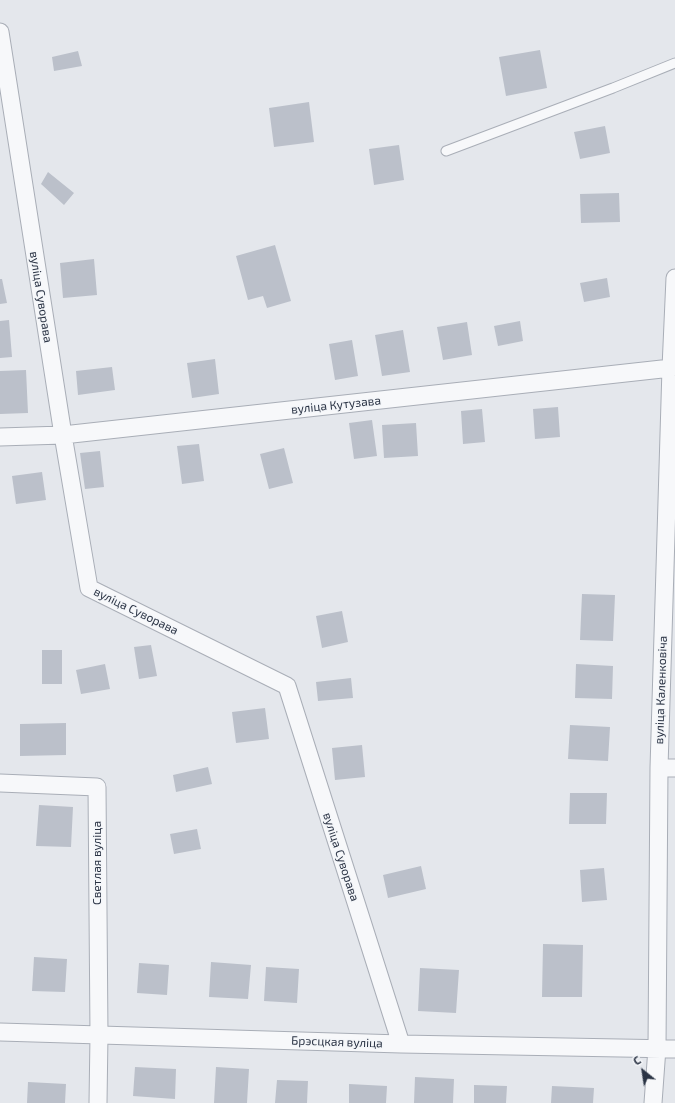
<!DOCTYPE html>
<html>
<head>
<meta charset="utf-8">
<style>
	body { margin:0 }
	#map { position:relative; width:675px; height:1103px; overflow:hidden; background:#e4e7ec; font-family:"Exo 2",sans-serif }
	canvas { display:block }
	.north { position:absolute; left:623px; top:1051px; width:40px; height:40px; -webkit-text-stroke:3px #f4f6f9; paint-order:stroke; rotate:330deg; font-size:11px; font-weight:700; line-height:16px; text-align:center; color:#2b3445 }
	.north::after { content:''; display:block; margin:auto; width:14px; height:18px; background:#2b3445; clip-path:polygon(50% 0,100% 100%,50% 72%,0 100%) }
</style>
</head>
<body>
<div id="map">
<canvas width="675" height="1103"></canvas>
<div class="north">С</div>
</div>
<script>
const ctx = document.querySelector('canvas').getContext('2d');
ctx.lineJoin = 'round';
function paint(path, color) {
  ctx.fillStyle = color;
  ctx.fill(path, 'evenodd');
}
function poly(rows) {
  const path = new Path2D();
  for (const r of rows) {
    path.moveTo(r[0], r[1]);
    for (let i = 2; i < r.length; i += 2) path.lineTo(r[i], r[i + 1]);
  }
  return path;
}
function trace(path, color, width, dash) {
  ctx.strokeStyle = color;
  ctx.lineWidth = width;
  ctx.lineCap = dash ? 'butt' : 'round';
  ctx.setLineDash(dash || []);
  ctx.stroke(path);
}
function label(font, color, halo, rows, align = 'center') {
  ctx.font = font + ' "Exo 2",sans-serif';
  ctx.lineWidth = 3;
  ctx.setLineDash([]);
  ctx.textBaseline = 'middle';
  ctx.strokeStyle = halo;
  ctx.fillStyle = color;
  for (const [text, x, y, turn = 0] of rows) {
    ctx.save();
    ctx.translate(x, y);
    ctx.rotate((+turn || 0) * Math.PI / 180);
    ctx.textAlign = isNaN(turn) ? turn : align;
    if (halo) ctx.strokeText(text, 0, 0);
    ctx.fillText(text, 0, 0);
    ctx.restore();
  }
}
paint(poly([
	[540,50,547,88,506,96,499,57],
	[78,51,82,66,54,71,52,57],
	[309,102,314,142,274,147,269,108],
	[605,126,610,153,580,159,574,132],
	[399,145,404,180,374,185,369,149],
	[48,172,74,193,64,205,41,184],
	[619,193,620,222,581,223,580,194],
	[275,245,291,301,267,308,263,296,248,300,236,256],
	[94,259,97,295,63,298,60,263],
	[607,278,610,297,584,302,580,283],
	[0,279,2,279,7,303,0,304],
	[9,320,12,357,0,358,0,321],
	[520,321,523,341,498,346,494,326],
	[467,322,472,355,443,360,437,327],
	[403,330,410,372,382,376,375,335],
	[352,340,358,376,335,380,329,344],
	[215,359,219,394,192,398,187,363],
	[112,367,115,390,78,395,76,371],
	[26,370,28,413,0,414,0,371],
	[558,407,560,437,535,439,533,409],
	[482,409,485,442,463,444,461,411],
	[372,420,377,456,354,459,349,423],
	[416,423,418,456,384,458,382,425],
	[199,444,204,481,182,484,177,446],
	[284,448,293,483,269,489,260,454],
	[100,451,104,487,85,489,80,453],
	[42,472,46,500,16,504,12,476],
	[582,594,615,595,613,641,580,640],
	[342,611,348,642,322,648,316,616],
	[151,645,157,676,139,679,134,647],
	[42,650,62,650,62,684,42,684],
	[105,664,110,689,81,694,76,670],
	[576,664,613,666,612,699,575,698],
	[351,678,353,698,318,701,316,682],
	[265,708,269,739,236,743,232,712],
	[66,723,66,755,20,756,20,724],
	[570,725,610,727,608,761,568,759],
	[362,745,365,777,335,780,332,748],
	[208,767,212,784,176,792,173,775],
	[570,793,607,793,606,824,569,824],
	[39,805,73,807,71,847,36,846],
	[197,829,201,849,174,854,170,834],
	[421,866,426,889,388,898,383,875],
	[604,868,607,900,582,902,580,870],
	[543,944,583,945,582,997,542,997],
	[34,957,67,959,65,992,32,991],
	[211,962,251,965,248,999,209,997],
	[139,963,169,965,167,995,137,993],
	[266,967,299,969,297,1003,264,1001],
	[420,968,459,970,456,1013,418,1011],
	[135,1067,176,1069,175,1099,133,1096],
	[216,1067,249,1069,247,1103,214,1103],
	[415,1077,454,1079,453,1103,414,1103],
	[277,1080,308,1081,307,1103,275,1103],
	[28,1082,66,1084,65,1103,27,1103],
	[349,1084,387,1086,386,1103,349,1103],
	[474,1085,507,1086,506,1103,474,1103],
	[552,1086,594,1088,593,1103,551,1103]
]), '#bbc0ca');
const service = poly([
	[446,151,613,88,675,63]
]);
const minor = poly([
	[0,32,63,435,89,588,287,686,401,1044],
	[0,437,63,435,671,368],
	[659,768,675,768],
	[0,783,97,787,99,1035,98,1103],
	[0,1032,401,1044,675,1049],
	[653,1103,657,1048,659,768,671,368,675,278]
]);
trace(service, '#a9aeb7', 11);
trace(minor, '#a9aeb7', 19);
trace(service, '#f7f8fa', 9);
trace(minor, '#f7f8fa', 17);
label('12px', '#2b3445', '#f4f6f9', [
	["вуліца Суворава",41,297,81],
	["вуліца Кутузава",336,405,-6],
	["вуліца Суворава",136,611,26],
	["вуліца Каленковіча",661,690,-88],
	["вуліца Суворава",341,857,72],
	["Светлая вуліца",97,863,-90],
	["Брэсцкая вуліца",337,1042,2]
]);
</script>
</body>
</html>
